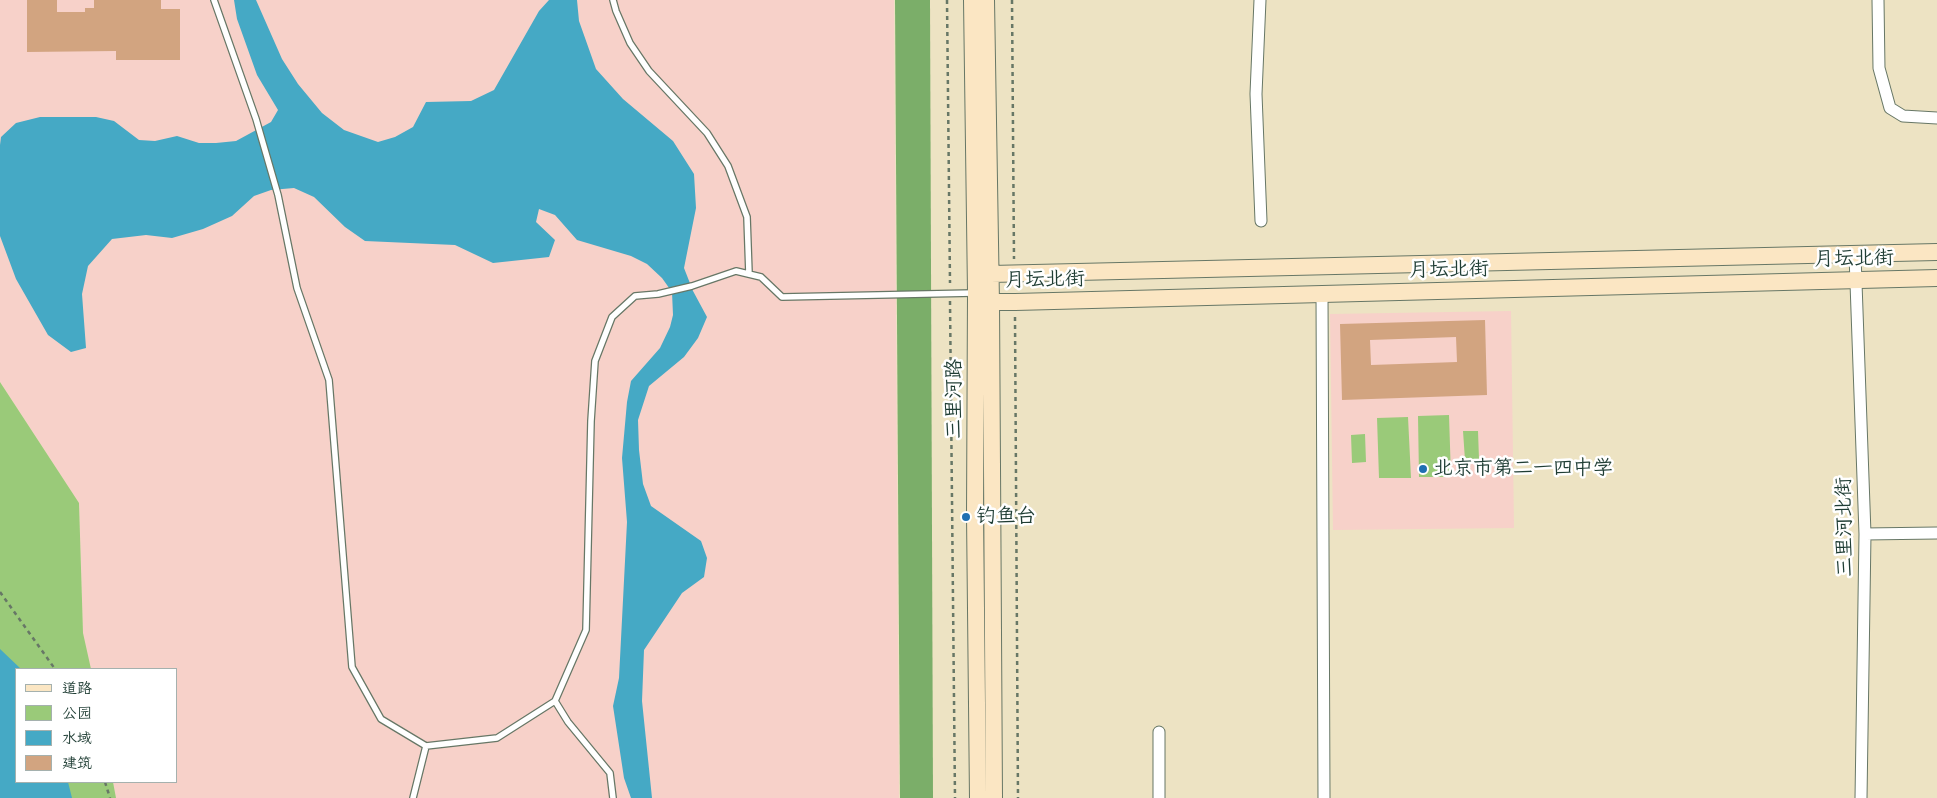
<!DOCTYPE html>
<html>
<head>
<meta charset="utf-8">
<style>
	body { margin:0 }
	#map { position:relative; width:1937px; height:798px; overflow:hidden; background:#ede3c3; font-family:Caveat,"LXGW WenKai TC",sans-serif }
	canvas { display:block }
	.legend { position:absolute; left:15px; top:668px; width:162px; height:115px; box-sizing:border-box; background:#fff; border:1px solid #a5b1ae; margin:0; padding:6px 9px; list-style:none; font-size:15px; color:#1f3d34 }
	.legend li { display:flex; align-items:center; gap:10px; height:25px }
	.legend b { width:25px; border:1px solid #a5b1ae }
</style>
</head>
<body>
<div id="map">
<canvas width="1937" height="798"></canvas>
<ul class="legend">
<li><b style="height:6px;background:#fbe6c3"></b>道路</li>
<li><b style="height:14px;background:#9aca79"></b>公园</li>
<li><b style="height:14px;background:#45a9c5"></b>水域</li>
<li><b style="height:14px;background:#d2a480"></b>建筑</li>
</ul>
</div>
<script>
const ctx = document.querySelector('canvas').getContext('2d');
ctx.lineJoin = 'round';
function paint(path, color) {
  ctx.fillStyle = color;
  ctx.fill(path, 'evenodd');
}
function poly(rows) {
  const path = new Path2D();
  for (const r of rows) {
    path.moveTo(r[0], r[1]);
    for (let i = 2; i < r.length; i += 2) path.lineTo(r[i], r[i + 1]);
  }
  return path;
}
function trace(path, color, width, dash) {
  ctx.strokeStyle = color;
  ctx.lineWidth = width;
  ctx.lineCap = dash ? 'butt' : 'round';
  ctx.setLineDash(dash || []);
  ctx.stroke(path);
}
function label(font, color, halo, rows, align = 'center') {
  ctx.font = font + ' Caveat,"LXGW WenKai TC",sans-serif';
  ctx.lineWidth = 5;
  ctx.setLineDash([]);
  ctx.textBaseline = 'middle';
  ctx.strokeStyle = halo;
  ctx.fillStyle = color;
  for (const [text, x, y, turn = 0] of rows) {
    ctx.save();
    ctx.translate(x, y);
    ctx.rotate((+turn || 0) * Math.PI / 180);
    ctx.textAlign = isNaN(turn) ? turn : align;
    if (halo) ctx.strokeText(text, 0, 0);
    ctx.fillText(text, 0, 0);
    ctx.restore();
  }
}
paint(poly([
	[0,0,894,0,899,798,116,798,113,782,176,782,176,669,91,669,83,633,79,503,0,382],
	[1511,311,1514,528,1333,530,1330,314]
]), '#f7d1c9');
paint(poly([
	[0,382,79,503,83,633,91,669,16,669,16,782,113,782,116,798,0,798],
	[1449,415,1451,477,1419,477,1418,416],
	[1408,417,1411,478,1379,478,1377,418],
	[1463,431,1478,431,1479,459,1465,460],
	[1365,434,1366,462,1352,463,1351,435]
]), '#9aca79');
paint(poly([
	[895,0,930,0,933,798,900,798]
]), '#7bae69');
paint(poly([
	[234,0,256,0,282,59,298,84,322,113,344,130,378,142,395,137,413,127,426,102,471,101,494,90,539,11,549,0,577,0,579,21,596,69,623,99,673,141,694,174,696,208,684,268,693,291,707,317,698,338,684,357,649,386,638,420,639,450,643,484,651,506,701,541,707,558,704,577,682,593,644,650,642,701,652,798,631,798,624,778,613,706,619,678,627,522,622,458,627,402,631,381,660,348,670,327,673,315,672,292,662,278,647,264,631,256,577,240,555,215,539,209,536,222,555,240,549,257,493,263,455,245,365,241,345,227,314,197,294,188,271,190,254,196,232,216,203,229,172,238,146,235,112,239,88,266,82,294,86,348,71,352,48,335,16,279,0,236,0,145,1,137,16,123,40,117,96,117,114,121,139,140,155,141,177,136,199,143,216,143,236,141,271,122,278,110,257,75,237,19],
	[0,649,21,669,16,669,16,782,68,782,72,798,0,798]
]), '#45a9c5');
paint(poly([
	[27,0,57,0,57,12,85,12,85,8,94,8,94,0,161,0,161,9,180,9,180,60,116,60,116,51,27,52],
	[1485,320,1487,395,1342,400,1340,324],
	[1456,337,1457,362,1371,365,1370,340]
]), '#d2a480');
const lane = poly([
	[214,0,256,119,278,195,297,288,329,380,352,667,381,719,426,746,497,738,555,701,586,630,591,421,595,361,612,317,635,296,658,294,692,286,736,271,761,277,782,297,974,293],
	[613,0,616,11,630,43,649,71,707,133,728,166,747,217,749,274],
	[555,701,568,722,610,773,613,798],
	[413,798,426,746]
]);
const street = poly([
	[1260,0,1256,94,1261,221],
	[1878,0,1879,68,1890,108,1903,116,1937,118],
	[1855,255,1865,534,1861,798],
	[1322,294,1324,798],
	[1865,534,1937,533],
	[1159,798,1159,732]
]);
const secondary = poly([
	[972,0,976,293,975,515,978,798],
	[986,0,991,302,994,798],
	[991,274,1937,252],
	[976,293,991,302,1015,302,1937,278]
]);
trace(lane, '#677766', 8);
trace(street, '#677766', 13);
trace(secondary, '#677766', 18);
trace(poly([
	[947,0,950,283],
	[1012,0,1014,259],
	[950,301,955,798],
	[1015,317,1018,798],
	[0,592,55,669],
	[105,782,110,798]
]), '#677766', 2.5, [4, 4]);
trace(lane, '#fff', 5.5);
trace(street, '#fff', 11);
trace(secondary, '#fbe6c3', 16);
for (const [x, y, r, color] of [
	[1423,469,5,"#1f6fb2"],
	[966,517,5,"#1f6fb2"]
]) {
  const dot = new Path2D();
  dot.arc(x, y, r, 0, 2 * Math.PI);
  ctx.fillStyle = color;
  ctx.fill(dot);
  trace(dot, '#fff', 2);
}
label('20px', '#1f3d34', '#fff', [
	["月坛北街",1854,259,-1],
	["月坛北街",1449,270,-1],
	["月坛北街",1045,280,-1],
	["三里河路",955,399,-90],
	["三里河北街",1845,527,-91]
]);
label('20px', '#1f3d34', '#fff', [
	["北京市第二一四中学",1433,469],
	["钓鱼台",976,517]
], 'left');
</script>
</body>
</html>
